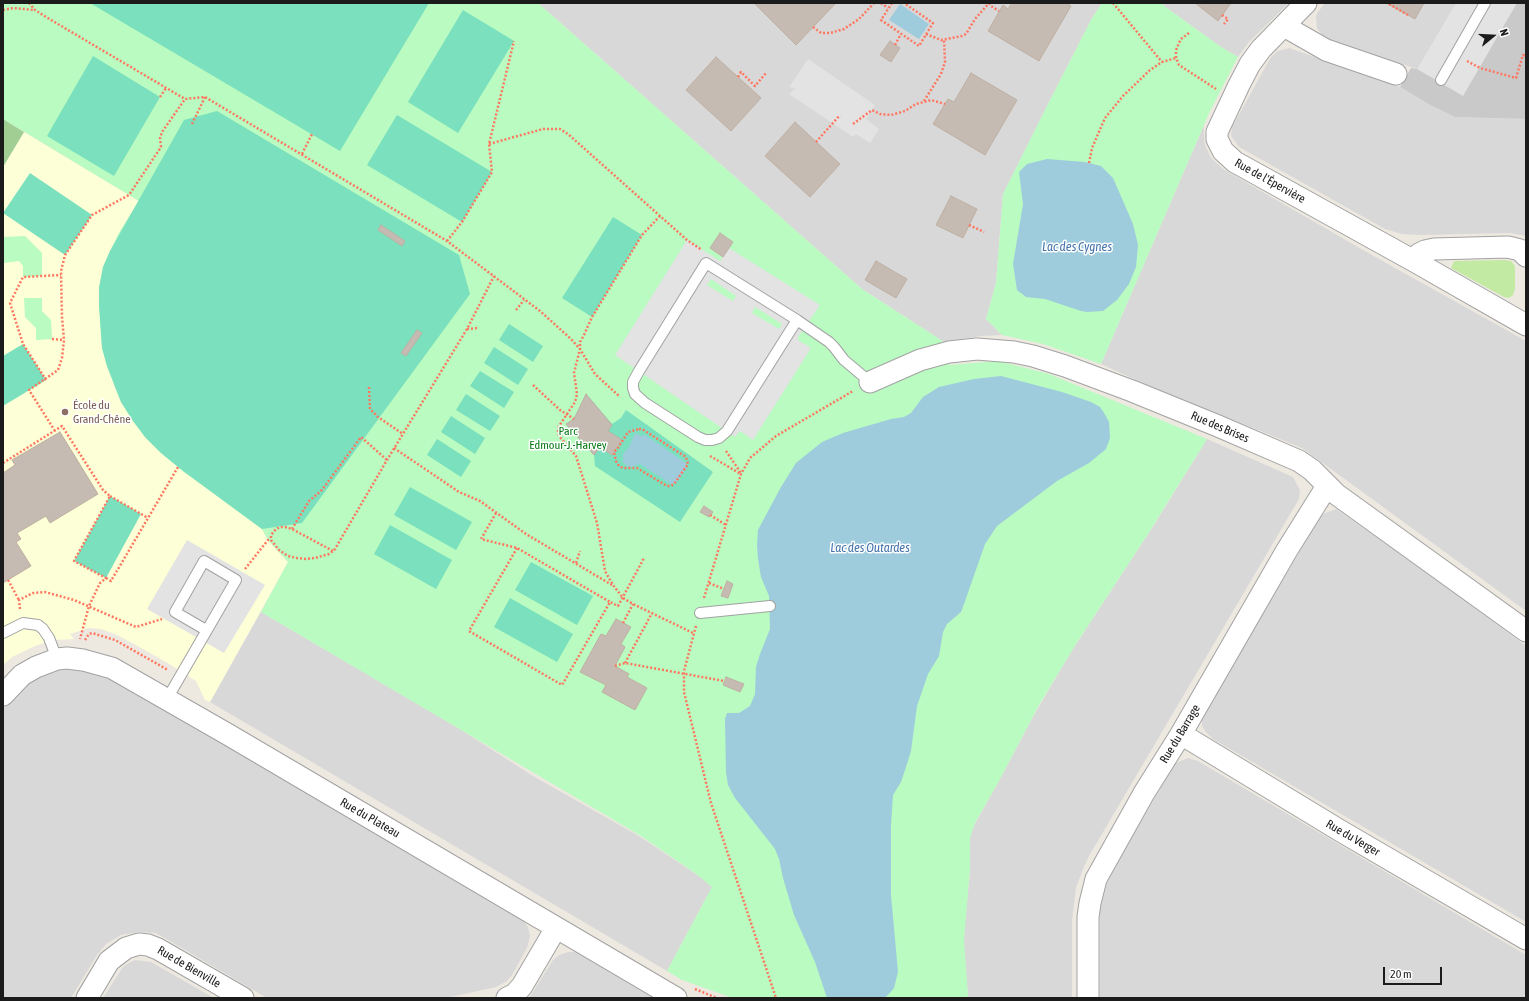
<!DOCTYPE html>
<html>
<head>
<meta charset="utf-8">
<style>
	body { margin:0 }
	#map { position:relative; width:1529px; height:1001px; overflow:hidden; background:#ede9e0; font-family:"Asap Condensed",sans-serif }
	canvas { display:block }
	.frame { position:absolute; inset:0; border:4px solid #1b1b1b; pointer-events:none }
	.north { position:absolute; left:1473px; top:16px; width:40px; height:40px; -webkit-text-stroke:3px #fff; paint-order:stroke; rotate:72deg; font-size:11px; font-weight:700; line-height:16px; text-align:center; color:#1b1b1b }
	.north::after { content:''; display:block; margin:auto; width:14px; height:18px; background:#1b1b1b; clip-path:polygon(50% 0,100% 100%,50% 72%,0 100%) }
	.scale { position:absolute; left:1383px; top:967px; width:59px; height:18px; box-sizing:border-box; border:2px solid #1b1b1b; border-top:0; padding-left:5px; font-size:12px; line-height:14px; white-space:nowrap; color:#1b1b1b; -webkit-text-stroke:3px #fff; paint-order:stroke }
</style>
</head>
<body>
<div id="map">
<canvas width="1529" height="1001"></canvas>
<div class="frame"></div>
<div class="north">N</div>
<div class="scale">20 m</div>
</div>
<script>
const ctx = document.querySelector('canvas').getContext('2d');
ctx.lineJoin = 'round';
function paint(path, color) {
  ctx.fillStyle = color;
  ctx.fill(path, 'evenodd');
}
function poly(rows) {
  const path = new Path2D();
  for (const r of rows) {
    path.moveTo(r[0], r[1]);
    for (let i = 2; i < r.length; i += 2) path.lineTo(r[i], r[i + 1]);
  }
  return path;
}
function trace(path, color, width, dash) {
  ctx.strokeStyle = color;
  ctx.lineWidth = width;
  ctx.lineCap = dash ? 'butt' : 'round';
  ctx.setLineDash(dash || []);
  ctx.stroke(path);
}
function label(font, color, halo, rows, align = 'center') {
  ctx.font = font + ' "Asap Condensed",sans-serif';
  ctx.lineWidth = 3;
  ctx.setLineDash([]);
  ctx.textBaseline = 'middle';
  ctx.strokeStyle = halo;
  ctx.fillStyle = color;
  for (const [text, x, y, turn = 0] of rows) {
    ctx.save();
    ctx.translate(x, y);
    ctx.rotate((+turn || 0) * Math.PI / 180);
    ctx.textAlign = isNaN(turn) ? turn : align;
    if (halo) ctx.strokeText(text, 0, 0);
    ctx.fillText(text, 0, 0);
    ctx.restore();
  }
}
paint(poly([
	[538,3,1102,3,1091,20,1048,104,1003,194,996,283,986,319,1002,335,981,336,944,342,862,289],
	[1163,3,1289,3,1249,42,1238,57,1221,47,1164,6],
	[1325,3,1456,3,1417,69,1335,42,1322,35,1317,28,1316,17,1317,13],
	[1289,48,1400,87,1430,105,1455,117,1526,119,1526,236,1511,233,1419,235,1402,234,1385,229,1239,147,1231,136,1232,127,1271,57,1278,51],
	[1204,125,1204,137,1205,145,1211,158,1223,169,1363,250,1526,341,1526,611,1302,448,1147,385,1101,364],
	[1207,439,1293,477,1300,490,1299,499,1089,856,1083,869,1076,888,1072,921,1072,998,967,998,968,995,964,951,964,926,970,873,970,833,1002,775,1034,715,1069,655,1154,525],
	[1336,509,1426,572,1526,646,1526,922,1213,739,1205,731,1202,726,1202,719,1204,714,1316,524,1323,514],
	[261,612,460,729,533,776,639,836,708,882,712,887,667,971,210,702],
	[65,667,108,675,521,918,528,927,530,936,527,948,512,975,507,981,496,987,446,998,267,998,163,937,155,933,140,932,121,935,106,944,97,955,71,998,3,998,3,709,10,697,30,679],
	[1188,758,1198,761,1526,955,1526,998,1100,998,1100,910,1103,893,1106,885,1127,845,1172,769,1176,763],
	[568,952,577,952,585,955,658,998,529,998,553,960,559,955],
	[135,960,151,962,214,998,103,998,123,967,127,964]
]), '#d9d8d8');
paint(poly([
	[24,132,139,201,120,231,110,251,99,288,100,322,114,386,121,402,133,421,145,437,161,453,183,471,262,529,268,540,288,562,210,702,205,700,196,681,171,665,136,645,117,635,101,629,89,628,70,634,74,639,53,640,35,646,12,657,3,665,3,167]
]), '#fdffd7');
paint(poly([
	[1456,3,1526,3,1526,119,1455,117,1430,105,1400,87,1411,68,1417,69]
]), '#c9c9c9');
paint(poly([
	[1503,260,1511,261,1515,266,1515,289,1513,295,1509,298,1504,297,1451,268,1454,261]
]), '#c2eaa2');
paint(poly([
	[3,119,24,132,3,167]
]), '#a1ce93');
paint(poly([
	[3,3,538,3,862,289,944,342,949,365,997,361,1014,365,1049,374,1207,439,1148,534,1076,644,1039,705,999,781,975,823,970,838,970,868,964,941,968,995,967,998,733,998,682,980,667,971,712,887,695,873,641,836,261,612,288,562,268,540,262,529,183,471,161,453,145,437,133,421,121,402,107,366,102,348,99,305,99,288,103,267,110,251,120,231,139,201,3,119],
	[1102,3,1163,3,1164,6,1221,47,1238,57,1210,111,1101,364,1043,344,1002,335,986,319,996,283,1003,194,1048,104,1091,20],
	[25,236,42,253,42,276,23,277,23,266,19,261,4,263,3,237],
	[24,298,42,298,42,311,51,320,52,339,36,340,36,328,25,317]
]), '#b9fbc1');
paint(poly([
	[90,3,429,3,340,151],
	[463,10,514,41,458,133,408,102],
	[93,56,160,97,114,176,47,136],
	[217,111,459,255,470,294,302,523,262,529,183,471,161,453,145,437,133,421,121,402,107,366,102,348,99,305,99,288,103,267,110,251,184,120],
	[397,115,492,172,462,222,367,165],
	[30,173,92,215,65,255,3,213],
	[613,217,642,235,592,317,562,298],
	[509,324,543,346,533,362,499,340],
	[23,344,46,380,3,406,3,356],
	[494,347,528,369,518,385,484,363],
	[480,371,514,392,504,408,470,386],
	[466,394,500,416,490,431,456,410],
	[586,394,612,424,621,418,626,410,713,472,680,522,595,466,594,455,566,424,574,419],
	[451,416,485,438,475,454,441,432],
	[437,439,471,461,461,477,427,455],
	[410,487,472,522,456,550,394,515],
	[110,496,141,514,106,578,74,561],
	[390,525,452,560,436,589,374,554],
	[531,562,593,596,577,625,515,590],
	[510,598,573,634,557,662,494,627]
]), '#7ae0bd');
paint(poly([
	[1456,3,1517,3,1463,96,1417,69],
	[808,59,875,105,866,119,879,129,870,143,856,134,853,137,789,94,795,88,789,87],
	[687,240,720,261,729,248,820,305,798,337,798,340,811,348,753,440,740,431,735,437,615,355],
	[711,279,736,296,733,301,707,285],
	[755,307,782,324,779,329,752,313],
	[187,540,265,585,224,653,147,609]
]), '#e3e3e3');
paint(poly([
	[900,4,929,24,919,39,889,20],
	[1047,159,1085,162,1101,166,1113,178,1133,224,1138,245,1136,267,1129,284,1117,300,1103,311,1087,312,1081,311,1045,299,1026,297,1017,290,1013,264,1023,204,1019,172,1027,164],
	[1001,376,1062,392,1091,402,1100,407,1104,413,1109,422,1110,438,1106,449,1089,463,1057,481,997,526,985,544,964,604,961,612,947,624,943,632,939,656,928,674,917,706,911,751,907,764,901,782,893,795,891,825,891,895,898,972,894,988,887,996,883,998,827,998,815,962,794,915,783,878,779,859,775,849,735,798,728,785,726,772,725,719,727,713,739,713,750,706,755,694,756,667,760,654,770,629,769,596,761,577,758,559,757,545,758,530,781,487,796,463,822,442,843,433,891,419,904,417,911,413,923,397,939,387,974,379],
	[635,433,641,436,645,435,686,463,687,467,676,483,671,484,640,464,631,467,627,466,623,462,623,454,629,447]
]), '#9eccdd');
const building = poly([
	[754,3,836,3,796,45,754,3],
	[1012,3,1066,3,1071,6,1039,61,988,31,1003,5,1008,9,1012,3],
	[1195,3,1231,3,1218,21,1195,3],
	[1386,3,1424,3,1415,19,1386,3],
	[890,41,900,48,891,62,880,55,890,41],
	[716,57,761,98,731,131,686,90,716,57],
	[971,73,1017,100,985,155,933,124,948,99,954,102,971,73],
	[795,122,840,164,810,197,765,156,795,122],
	[951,196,977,209,963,238,936,225,951,196],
	[381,225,405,241,402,246,378,230,381,225],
	[720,233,733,242,723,257,710,248,720,233],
	[876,261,907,279,896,298,865,280,876,261],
	[417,330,422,333,406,356,401,353,417,330],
	[586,394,612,425,608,431,622,440,612,455,600,447,594,455,566,424,574,419,586,394],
	[60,432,98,494,50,523,46,516,17,533,21,539,16,542,31,566,3,583,3,473,15,465,12,460,60,432],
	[704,506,713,512,709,517,700,512,704,506],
	[727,581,733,584,728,598,721,596,727,581],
	[616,619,631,627,621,644,625,647,615,666,629,674,627,677,647,688,635,710,602,692,606,685,580,672,601,634,606,636,616,619],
	[726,677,744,684,740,692,723,685,726,677]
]);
paint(building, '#c5bbb3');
trace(building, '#bfb0a2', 1);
const lane = poly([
	[1441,80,1485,3],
	[797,320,727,431,719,438,712,440,705,440,698,437,645,403,635,394,633,388,633,382,639,371,706,263,797,320,829,342,834,347,844,360,870,382],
	[700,613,770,606],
	[3,633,23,623,38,625,43,629,49,638,57,659],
	[167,699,236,580,204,561,175,612,206,630]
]);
const street = poly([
	[1306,3,1261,49,1250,64,1239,85,1217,132,1217,139,1223,151,1235,162,1414,261,1526,325],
	[1284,26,1326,50,1396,74],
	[1414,261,1419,254,1425,251,1434,249,1508,247,1520,250,1526,256],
	[870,382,920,360,949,352,977,349,1014,352,1033,356,1065,366,1132,391,1218,426,1299,461,1312,470,1336,494,1526,631],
	[3,695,22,675,36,667,57,659,67,658,83,660,112,668,229,735,676,998],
	[1181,734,1339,830,1526,939],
	[87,998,109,961,126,948,139,944,148,945,158,949,243,998],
	[507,998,515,994,522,986,556,928],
	[1088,998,1088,917,1090,903,1096,879,1144,793,1181,734,1287,550,1327,486]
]);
trace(lane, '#a2a2a2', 12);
trace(street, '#a2a2a2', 23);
trace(poly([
	[29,3,35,10,46,17,185,99,205,97,447,241,540,311,571,339,580,349,595,374,619,396],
	[881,3,888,8],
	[892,3,881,20,919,46,933,23,904,3],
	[989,3,991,6,999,11],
	[1113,3,1162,62],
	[1389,4,1408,15],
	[3,10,13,8,34,10],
	[1222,15,1228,19,1224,24],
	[813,27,821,33,830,33,844,29,859,19,874,3],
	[1189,33,1181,39,1179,43,1176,50,1176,58,1179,65,1216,89],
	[926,34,941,40,962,36,966,34,975,19,989,3],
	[895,45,901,34],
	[1467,61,1480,68,1516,78,1523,55,1526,56],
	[738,77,741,72,755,86,766,73],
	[160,97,166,88],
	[924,101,941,74,945,62,944,39],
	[192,124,205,97],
	[853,124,872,110,880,114,891,115,905,111,916,104,924,102,931,100,945,104],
	[816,142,840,115],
	[489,144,543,129,560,129,568,134,687,240,702,250],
	[302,154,312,134],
	[1089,163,1092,148,1105,118,1123,96,1150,70,1162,62,1176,58],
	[660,216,642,235,592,317,584,335,580,342,580,349,574,373,577,394,575,402,559,426,558,431,559,436,576,456,597,523,605,571,613,585,623,598,633,604,693,633],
	[969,225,984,232],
	[447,241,462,222,492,172,489,144,514,41],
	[516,310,524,300],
	[467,329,478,328],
	[52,339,64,340],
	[46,380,23,344,10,303,23,277,61,275],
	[533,385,560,410,574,419],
	[369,387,370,409,378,417,403,434],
	[639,429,642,429,686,457,688,464,674,484,671,486,667,486,637,468,623,468,619,466,616,461,614,452,618,448,628,432,639,429],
	[55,431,29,390,58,370,62,358,64,340,62,317,61,271,65,255,92,215,129,195,161,147,160,138,162,132,185,99],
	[394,448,459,492,480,501,526,534,612,585],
	[726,451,741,473],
	[710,456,741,474],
	[3,463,62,426,103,490,110,496,74,561,106,578,100,583,89,606,80,639],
	[110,496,148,518],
	[496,513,481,539,517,548,610,602],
	[710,515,726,525],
	[292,529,309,501,322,490,361,437,387,460],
	[517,548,469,631,562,685,610,602,618,606,644,558],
	[333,551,292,529,285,527,280,527,276,529,271,535,271,540,279,550,288,556,297,558,306,559,315,558,329,554,333,551,335,549,387,460,467,329,494,276],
	[576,563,580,551],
	[245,569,268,540,271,540],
	[106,578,111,581,178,467],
	[8,580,19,600],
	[709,583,724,589],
	[704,598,741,474,750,458,776,436,853,391],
	[20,609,19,600,33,593,45,592,74,600,136,627,162,619],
	[623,623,633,604],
	[696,626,684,671,684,692,711,803,776,998],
	[85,640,89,634,92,633,115,640,168,670],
	[625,663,652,613],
	[615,666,625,663,724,681],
	[695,989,717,998]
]), '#fe7760', 2.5, [2, 2]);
trace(lane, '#fff', 10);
trace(street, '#fff', 21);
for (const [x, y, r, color] of [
	[65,412,4,"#8d6e63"]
]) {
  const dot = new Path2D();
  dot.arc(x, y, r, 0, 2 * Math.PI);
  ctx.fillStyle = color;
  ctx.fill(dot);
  trace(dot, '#fff', 1.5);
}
label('12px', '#1b1b1b', '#fff', [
	["Rue de l'Épervière",1270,181,29],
	["Rue des Brises",1220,427,23],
	["Rue du Barrage",1180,734,-59],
	["Rue du Plateau",370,818,30],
	["Rue du Verger",1353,838,30],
	["Rue de Bienville",189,967,30]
]);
label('12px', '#785e54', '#fff', [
	["École du",73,405],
	["Grand-Chêne",73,419]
], 'left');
label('12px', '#087a17', '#fff', [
	["Parc",568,431],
	["Edmour-J.-Harvey",568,445]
]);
label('italic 13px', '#4574ac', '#fff', [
	["Lac des Cygnes",1077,247],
	["Lac des Outardes",870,548]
]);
</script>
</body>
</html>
